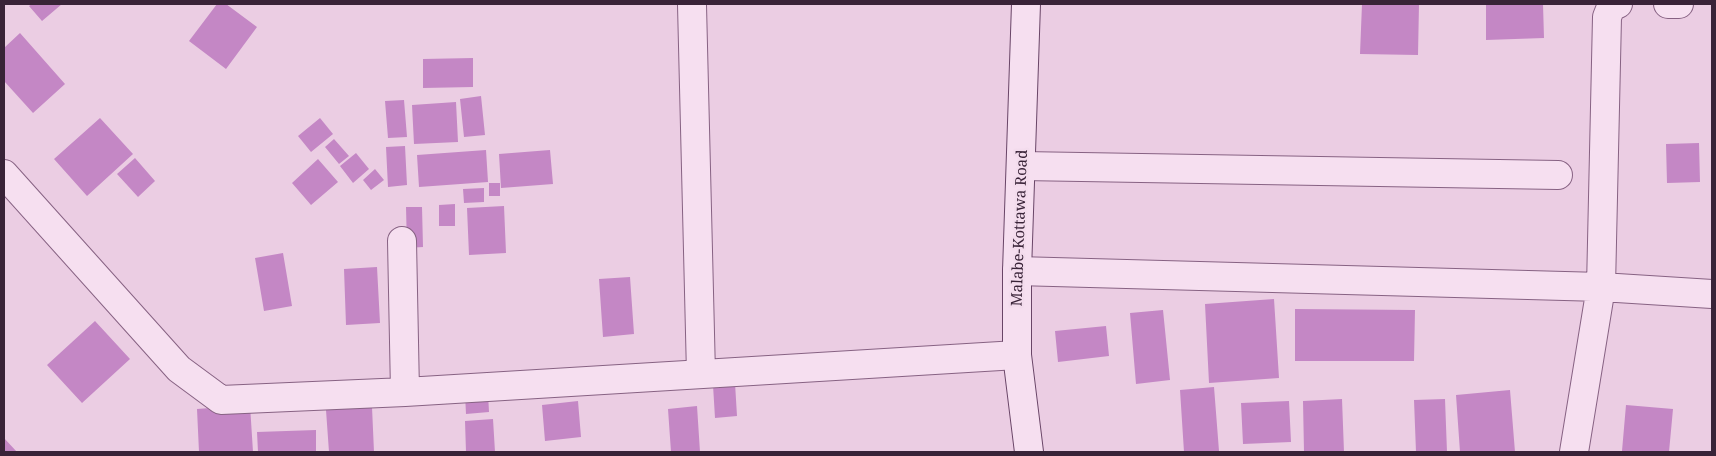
<!DOCTYPE html>
<html>
<head>
<meta charset="utf-8">
<style>
	body { margin:0 }
	#map { position:relative; width:1716px; height:456px; overflow:hidden; background:#ebcde3; font-family:"Noto Serif",serif }
	canvas { display:block }
	.frame { position:absolute; inset:0; border:5px solid #392338; pointer-events:none }
</style>
</head>
<body>
<div id="map">
<canvas width="1716" height="456"></canvas>
<div class="frame"></div>
</div>
<script>
const ctx = document.querySelector('canvas').getContext('2d');
ctx.lineJoin = 'round';
function paint(path, color) {
  ctx.fillStyle = color;
  ctx.fill(path, 'evenodd');
}
function poly(rows) {
  const path = new Path2D();
  for (const r of rows) {
    path.moveTo(r[0], r[1]);
    for (let i = 2; i < r.length; i += 2) path.lineTo(r[i], r[i + 1]);
  }
  return path;
}
function trace(path, color, width, dash) {
  ctx.strokeStyle = color;
  ctx.lineWidth = width;
  ctx.lineCap = dash ? 'butt' : 'round';
  ctx.setLineDash(dash || []);
  ctx.stroke(path);
}
function label(font, color, halo, rows, align = 'center') {
  ctx.font = font + ' "Noto Serif",serif';
  ctx.lineWidth = 5;
  ctx.setLineDash([]);
  ctx.textBaseline = 'middle';
  ctx.strokeStyle = halo;
  ctx.fillStyle = color;
  for (const [text, x, y, turn = 0] of rows) {
    ctx.save();
    ctx.translate(x, y);
    ctx.rotate((+turn || 0) * Math.PI / 180);
    ctx.textAlign = isNaN(turn) ? turn : align;
    if (halo) ctx.strokeText(text, 0, 0);
    ctx.fillText(text, 0, 0);
    ctx.restore();
  }
}
paint(poly([
	[32,4,62,4,42,21,29,6],
	[217,4,226,4,257,27,226,69,189,41],
	[1362,4,1419,4,1418,55,1360,54],
	[1486,4,1543,4,1544,38,1486,40],
	[20,33,65,84,33,113,4,81,4,48],
	[473,58,473,87,423,88,423,59],
	[481,96,485,135,464,137,460,99],
	[404,100,407,137,388,138,385,101],
	[456,102,458,142,414,144,412,105],
	[100,118,133,154,87,196,54,159],
	[320,118,333,134,311,152,298,136],
	[334,139,349,156,339,164,325,147],
	[1699,143,1700,182,1667,183,1666,144],
	[405,146,407,185,388,187,386,147],
	[486,150,488,182,419,187,417,155],
	[550,150,553,184,501,188,499,154],
	[356,153,369,169,353,183,340,166],
	[135,158,155,181,138,197,117,174],
	[318,159,338,182,311,205,292,183],
	[375,169,384,180,371,190,363,180],
	[489,183,500,183,500,196,489,196],
	[484,188,484,202,464,203,463,189],
	[455,204,455,226,439,226,439,205],
	[504,206,506,253,469,255,467,208],
	[406,207,422,207,423,247,407,248],
	[283,253,292,306,264,311,255,258],
	[377,267,380,323,346,325,344,269],
	[630,277,634,334,603,337,599,279],
	[1274,299,1279,378,1209,383,1205,304],
	[1295,309,1415,310,1414,361,1295,361],
	[1163,310,1170,380,1136,384,1130,313],
	[95,321,130,359,82,403,47,365],
	[1106,326,1109,356,1058,362,1055,331],
	[735,383,737,416,715,418,713,385],
	[1214,387,1219,451,1184,452,1180,390],
	[1510,390,1515,452,1460,452,1456,395],
	[488,393,489,412,466,414,465,394],
	[1342,399,1344,452,1304,452,1303,401],
	[1445,399,1447,452,1416,452,1414,400],
	[578,401,581,437,545,441,542,405],
	[1289,401,1291,442,1243,444,1241,403],
	[250,405,253,452,199,452,197,409],
	[1626,405,1673,409,1669,452,1622,451],
	[697,406,700,452,671,452,668,409],
	[372,407,374,452,329,452,326,410],
	[493,419,495,452,466,452,465,421],
	[316,430,316,452,258,452,257,432],
	[4,438,17,452,4,452]
]), '#c487c5');
const street = poly([
	[1668,4,1679,4],
	[692,5,701,374],
	[1022,166,1558,175],
	[4,174,179,369,221,400,405,392,1017,355],
	[402,241,405,392],
	[1017,271,1601,287,1712,294],
	[1574,452,1601,287,1607,17,1611,7,1618,4]
]);
const secondary = poly([
	[1026,4,1017,271,1017,355,1029,452]
]);
trace(street, '#876283', 30);
trace(secondary, '#694567', 30);
trace(street, '#f6dff0', 28);
trace(secondary, '#f6dff0', 28);
label('15px', '#392338', '#f3dced', [
	["Malabe-Kottawa Road",1020,228,-88]
]);
</script>
</body>
</html>
